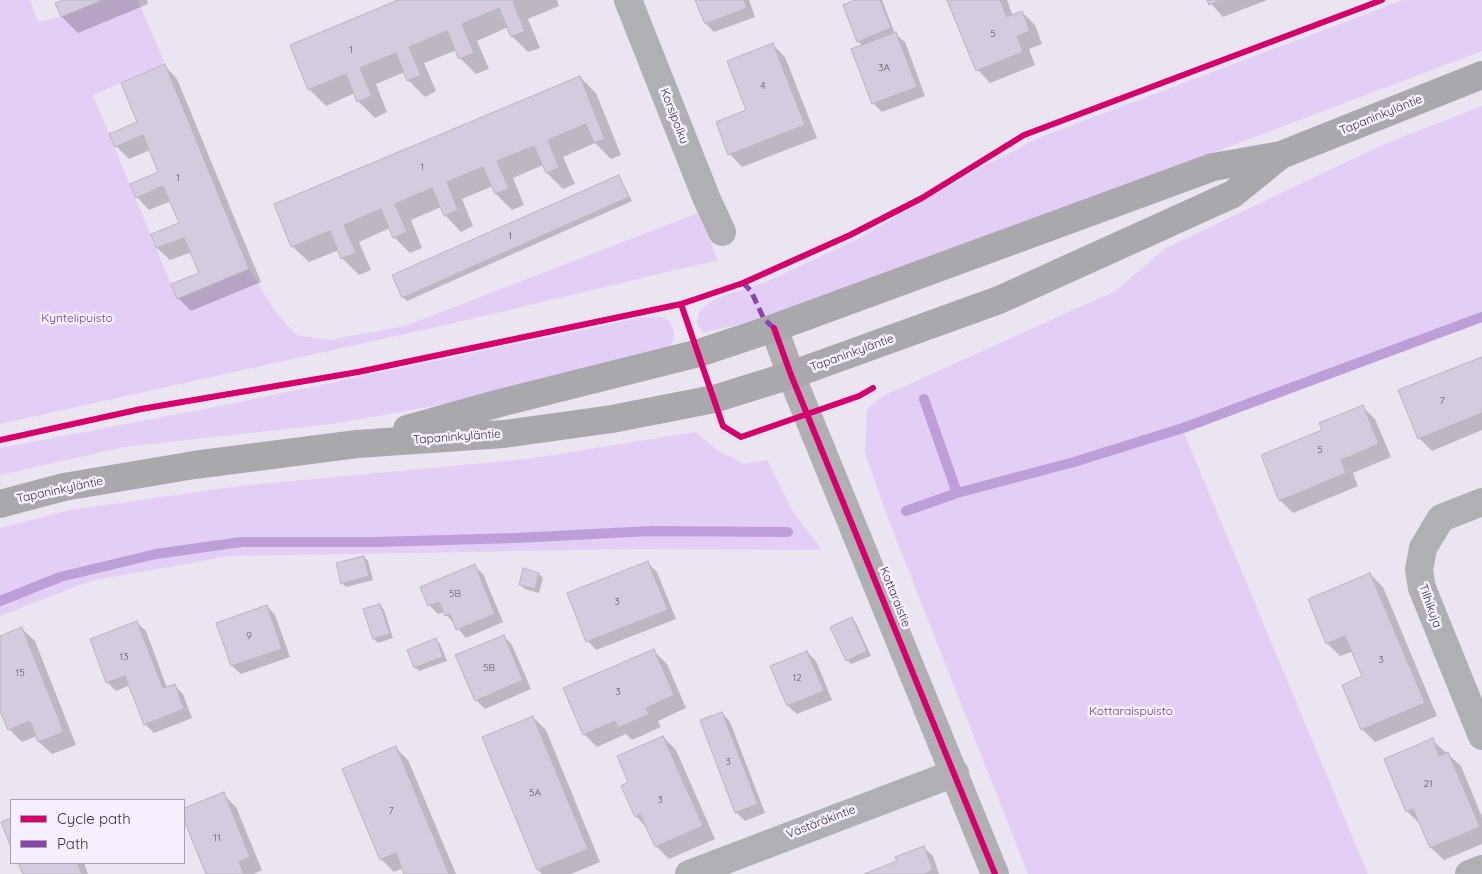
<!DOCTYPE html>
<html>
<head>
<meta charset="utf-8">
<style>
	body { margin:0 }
	#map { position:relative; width:1482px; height:874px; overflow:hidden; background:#ebe5f1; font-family:Quicksand,sans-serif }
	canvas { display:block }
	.legend { position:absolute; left:10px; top:799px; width:175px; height:65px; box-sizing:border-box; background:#f6effd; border:1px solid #a9a3af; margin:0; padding:6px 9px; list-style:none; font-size:15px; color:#36323a }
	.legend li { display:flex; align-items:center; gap:10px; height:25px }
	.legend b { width:25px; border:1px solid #a9a3af }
</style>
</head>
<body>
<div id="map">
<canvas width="1482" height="874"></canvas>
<ul class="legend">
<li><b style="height:6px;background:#d6006c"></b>Cycle path</li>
<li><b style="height:6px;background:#8e44ad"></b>Path</li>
</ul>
</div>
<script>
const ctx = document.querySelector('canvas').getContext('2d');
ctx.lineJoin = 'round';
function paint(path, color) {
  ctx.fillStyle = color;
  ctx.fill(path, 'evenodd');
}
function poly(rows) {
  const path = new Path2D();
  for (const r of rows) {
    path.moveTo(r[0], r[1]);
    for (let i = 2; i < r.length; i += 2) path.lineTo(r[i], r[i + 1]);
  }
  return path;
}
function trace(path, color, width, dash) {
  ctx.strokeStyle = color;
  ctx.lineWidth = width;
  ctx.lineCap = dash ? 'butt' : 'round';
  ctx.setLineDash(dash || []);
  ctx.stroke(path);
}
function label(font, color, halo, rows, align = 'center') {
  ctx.font = font + ' Quicksand,sans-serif';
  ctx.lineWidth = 5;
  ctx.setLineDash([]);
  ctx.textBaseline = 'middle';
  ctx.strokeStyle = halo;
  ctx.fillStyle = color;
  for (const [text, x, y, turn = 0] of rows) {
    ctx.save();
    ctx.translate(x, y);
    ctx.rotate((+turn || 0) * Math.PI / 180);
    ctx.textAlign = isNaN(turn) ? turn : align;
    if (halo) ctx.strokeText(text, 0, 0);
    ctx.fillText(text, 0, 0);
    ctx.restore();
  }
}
paint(poly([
	[0,0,30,0,38,22,61,17,103,0,138,0,165,64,93,95,177,299,249,269,275,311,296,335,329,340,405,326,698,213,718,260,450,324,0,424],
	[1403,0,1482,0,1482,51,856,288,740,324,703,333,697,324,699,311,715,299,768,281,858,239,971,173,1038,138],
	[1482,106,1482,319,1184,433,1368,874,1028,874,889,521,865,453,867,409,883,396,1115,291,1166,248,1384,144],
	[662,317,669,321,674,331,673,341,669,347,490,396,332,424,124,447,0,475,0,448,230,404,640,318],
	[696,432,717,450,744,464,767,460,793,512,822,550,639,549,230,556,90,581,0,616,0,528,70,510,239,486,527,459]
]), '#e3cef6');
paint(poly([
	[66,0,147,0,148,4,78,33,62,17,56,4],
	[401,0,557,0,559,6,528,19,540,48,528,52,512,36,508,27,477,41,489,69,476,74,460,58,457,50,424,63,436,91,425,97,408,80,405,72,376,84,387,112,375,118,358,101,355,93,326,106,309,89],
	[696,0,749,0,755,17,714,32,706,24],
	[858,0,882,0,895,34,905,42,925,96,882,112,873,103,863,46,858,41],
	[949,0,1007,0,1013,16,1022,12,1035,25,1042,44,1029,49,1035,65,990,83,978,70],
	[1208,0,1267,0,1223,17],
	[772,44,785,57,817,138,742,167,730,154],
	[165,66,177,79,261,282,191,311,178,298,201,273,192,252,170,260,157,248,152,235,180,224,171,201,149,210,137,197,160,173,150,150,129,159,116,146,139,123],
	[580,77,596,93,621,155,611,159,595,143,563,157,575,184,563,189,547,173,543,165,513,178,524,205,512,210,496,194,493,186,462,199,473,226,461,232,445,215,441,207,411,220,422,248,410,253,394,237,390,228,359,242,371,270,359,275,342,258,339,250,309,262,292,246],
	[619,176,632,201,407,301,403,297],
	[1482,358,1482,430,1432,451,1419,438],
	[1362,406,1375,419,1391,457,1353,473,1358,486,1293,513,1280,500,1324,430],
	[364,557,368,561,373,580,346,587,342,583],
	[648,563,657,572,676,619,596,650,588,641,569,594],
	[474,566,483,574,503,622,466,638,444,612,438,614,429,605],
	[539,574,543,578,539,593,525,589,521,585],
	[1370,574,1383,587,1437,716,1375,742,1362,729,1364,677,1353,651,1340,656,1327,643],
	[380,605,384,610,393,638,378,643,374,639,365,610],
	[267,606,275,615,290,657,241,674,232,666],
	[852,618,856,623,871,656,851,664,847,660],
	[137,623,146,631,167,688,174,685,183,694,192,718,154,733,145,724,130,685,116,691,107,682],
	[22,629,35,641,76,745,52,754,39,742,37,736,22,742,9,729,0,707,0,637],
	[504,636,512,645,531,689,485,709,476,700],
	[436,640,440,644,447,661,419,671,415,667],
	[654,651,667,664,686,708,658,721,661,727,632,740,626,734,597,747,584,734],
	[807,652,816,661,832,700,797,714,788,706],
	[722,713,730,722,765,813,745,821,736,812],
	[533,717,546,730,600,862,571,874,542,874,538,870],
	[663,737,676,750,715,839,669,859,656,846,647,828,636,816,630,783],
	[1432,740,1461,766,1482,817,1482,844,1444,860,1431,848,1420,824,1407,811],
	[395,747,408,760,456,874,406,874,403,868,394,872,381,859],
	[223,794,236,807,262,870,254,874,207,874,184,816,184,810],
	[924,848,933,856,939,874,868,874,898,862],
	[19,863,84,863,88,874,24,874]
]), '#0003');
trace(poly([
	[924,399,957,493],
	[906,511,957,493,1074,462,1183,428,1482,317],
	[0,601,60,577,156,554,241,542,377,542,516,538,651,531,788,532]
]), '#bd9ed8', 10);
const building = poly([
	[63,0,103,0,61,17,55,3,63,0],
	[398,0,519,0,513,2,525,31,511,37,499,8,462,24,474,53,459,59,447,31,409,47,421,75,407,81,396,53,360,68,372,96,357,102,346,74,308,90,290,45,398,0],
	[695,0,744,0,747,8,705,24,695,0],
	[855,0,880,0,891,28,857,42,843,5,855,0],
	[947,0,1000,0,1007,17,1022,11,1030,31,1017,36,1023,52,976,71,947,0],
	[1207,0,1222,0,1209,5,1207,0],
	[896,32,917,87,872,104,851,49,896,32],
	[773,43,805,125,728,155,716,122,746,110,727,61,773,43],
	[165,64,249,269,177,299,171,284,199,273,184,238,156,248,151,234,179,223,163,186,136,198,130,184,158,172,143,135,115,147,109,134,137,122,121,83,165,64],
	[580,76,605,139,594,143,586,124,548,140,559,168,546,173,534,146,497,161,509,189,495,194,483,167,447,182,458,210,444,216,432,188,395,204,407,232,393,238,381,209,344,225,356,253,341,259,330,231,291,247,274,204,580,76],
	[619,175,629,197,402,298,392,275,619,175],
	[1482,357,1482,413,1418,439,1398,390,1482,357],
	[1363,405,1379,444,1341,460,1346,473,1279,501,1261,455,1322,430,1319,423,1363,405],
	[364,556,369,576,341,584,336,563,364,556],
	[648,561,668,610,586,642,567,593,648,561],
	[475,564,495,614,456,630,450,614,445,616,439,602,428,606,420,587,475,564],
	[523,568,539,573,535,589,519,585,523,568],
	[1370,573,1425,703,1361,730,1342,685,1362,676,1345,636,1326,644,1308,599,1370,573],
	[380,604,390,634,373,639,363,609,380,604],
	[267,605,282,649,231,666,216,623,267,605],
	[852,617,867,651,846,661,830,627,852,617],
	[137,621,163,688,175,684,184,709,144,725,125,676,106,683,90,639,137,621],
	[22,627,64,732,38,742,30,721,8,730,0,711,0,636,22,627],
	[504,635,523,680,475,701,455,655,504,635],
	[436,638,443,657,414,668,407,650,436,638],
	[654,649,674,695,646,708,649,714,618,728,615,721,583,735,563,688,654,649],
	[807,651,824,691,787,706,770,666,807,651],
	[722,712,758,804,735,813,700,720,722,712],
	[533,716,588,849,537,870,482,737,533,716],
	[663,736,703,826,655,847,640,814,635,817,621,786,628,782,617,756,663,736],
	[1433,738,1439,756,1448,752,1480,827,1430,848,1413,809,1406,812,1384,759,1433,738],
	[396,746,449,874,404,874,396,853,380,860,342,769,396,746],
	[224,792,250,857,239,862,244,874,206,874,184,820,184,808,224,792],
	[11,818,11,847,1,822,11,818],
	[924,846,933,870,924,874,864,874,897,861,895,857,924,846],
	[18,863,77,863,82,874,23,874,18,863]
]);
paint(building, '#d5cbdf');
trace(building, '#b8b4bd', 1);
trace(poly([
	[628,0,706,197,722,232],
	[774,328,791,375,995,874],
	[1482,502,1441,518,1423,548,1419,570,1422,588,1482,736],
	[689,874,955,773],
	[1469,874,1482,869]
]), '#b0afb3', 28);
trace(poly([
	[407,429,500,403,699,353,774,328,1213,167,1281,155,1482,75],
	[0,504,64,487,194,465,357,444,504,434,612,419,714,399,791,375,999,300,1233,194,1281,155]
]), '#aaa8ad', 28);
trace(poly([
	[743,283,751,291,764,319,774,328]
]), '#8e44ad', 5, [10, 5]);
trace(poly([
	[681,304,723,426,741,437,859,396,873,388],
	[774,328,791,375,995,874],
	[0,440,141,409,358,372,681,304,743,283,850,235,922,198,1024,135,1382,0]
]), '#d6006c', 6);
label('10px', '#5e5863', null, [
	["5",993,34],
	["1",351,50],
	["3A",884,68],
	["4",763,86],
	["1",422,167],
	["1",178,178],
	["1",510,236],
	["7",1442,401],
	["5",1320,450],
	["5B",455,594],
	["3",617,602],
	["9",249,636],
	["13",124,657],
	["3",1381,660],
	["5B",489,668],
	["15",20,673],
	["12",797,678],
	["3",618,692],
	["3",728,762],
	["21",1428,784],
	["5A",535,793],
	["3",660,800],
	["7",391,811],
	["11",217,838]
]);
label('12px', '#36323a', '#f6effd', [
	["Tapaninkyläntie",1381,115,-22],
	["Korsipolku",674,116,69],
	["Tapaninkyläntie",852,353,-20],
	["Tapaninkyläntie",457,437,-4],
	["Tapaninkyläntie",60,490,-12],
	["Kottaraistie",895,597,68],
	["Tilhikuja",1430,606,70],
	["Västäräkintie",821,822,-21]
]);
label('12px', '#6e3895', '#f6effd', [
	["Kyntelipuisto",77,318],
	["Kottaraispuisto",1131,711]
]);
</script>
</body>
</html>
